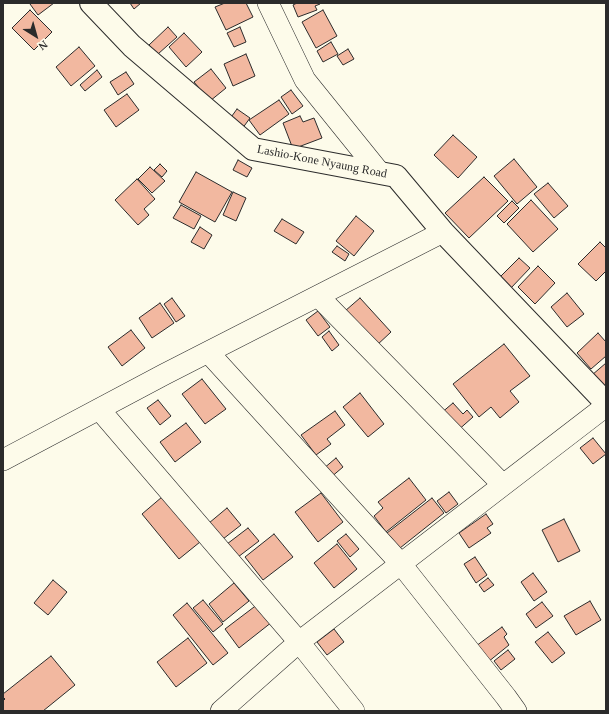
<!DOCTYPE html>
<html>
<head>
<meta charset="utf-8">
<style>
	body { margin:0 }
	#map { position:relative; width:609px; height:714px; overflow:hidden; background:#fdfbea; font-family:Georgia,serif }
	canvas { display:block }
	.frame { position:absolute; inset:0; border:4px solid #2b2b2b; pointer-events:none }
	.north { position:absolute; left:16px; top:16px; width:40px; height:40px; -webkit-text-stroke:3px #fdfbea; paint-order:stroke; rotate:143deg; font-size:11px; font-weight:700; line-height:16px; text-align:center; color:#2b2b2b }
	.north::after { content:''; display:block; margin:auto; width:14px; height:18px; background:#2b2b2b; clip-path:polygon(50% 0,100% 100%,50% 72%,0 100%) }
</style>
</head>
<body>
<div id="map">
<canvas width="609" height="714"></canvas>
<div class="frame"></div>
<div class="north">N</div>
</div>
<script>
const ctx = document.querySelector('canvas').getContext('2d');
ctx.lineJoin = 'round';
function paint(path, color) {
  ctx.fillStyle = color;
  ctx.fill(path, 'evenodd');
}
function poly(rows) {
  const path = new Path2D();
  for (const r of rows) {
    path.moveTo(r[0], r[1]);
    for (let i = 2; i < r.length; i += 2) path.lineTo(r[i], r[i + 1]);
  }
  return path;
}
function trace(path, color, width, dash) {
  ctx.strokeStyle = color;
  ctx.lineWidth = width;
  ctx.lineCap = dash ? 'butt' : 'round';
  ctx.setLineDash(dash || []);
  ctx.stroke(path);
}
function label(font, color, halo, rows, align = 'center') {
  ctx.font = font + ' Georgia,serif';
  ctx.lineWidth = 3;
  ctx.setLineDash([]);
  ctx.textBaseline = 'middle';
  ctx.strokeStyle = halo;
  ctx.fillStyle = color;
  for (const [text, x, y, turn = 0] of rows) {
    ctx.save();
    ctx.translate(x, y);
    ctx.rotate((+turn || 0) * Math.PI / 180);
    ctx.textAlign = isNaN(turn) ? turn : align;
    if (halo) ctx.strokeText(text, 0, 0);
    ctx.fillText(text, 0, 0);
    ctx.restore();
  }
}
const building = poly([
	[32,3,54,3,38,15,30,4,32,3],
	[130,3,141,3,134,9,130,3],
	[225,3,246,3,253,17,226,30,215,7,225,3],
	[297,3,319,3,320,4,315,6,317,10,298,17,293,5,297,3],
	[30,10,52,32,34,50,12,28,30,10],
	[323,10,337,36,316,48,302,22,323,10],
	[168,27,177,37,158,54,149,45,168,27],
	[240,27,246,42,234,47,227,33,240,27],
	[184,33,202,52,186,67,169,47,184,33],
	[331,42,338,54,323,62,317,51,331,42],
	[79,47,95,66,71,86,56,67,79,47],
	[348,49,354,59,343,65,337,56,348,49],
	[246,54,255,76,233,86,224,64,246,54],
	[211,69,226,88,210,101,194,82,211,69],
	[97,70,102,77,85,91,80,85,97,70],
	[126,72,134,84,118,95,110,82,126,72],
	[291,90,303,106,292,114,281,97,291,90],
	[127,94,139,110,116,127,104,110,127,94],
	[279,100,289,114,260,135,249,120,279,100],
	[237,109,250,118,242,129,229,120,237,109],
	[300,116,303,122,314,118,322,138,293,149,283,123,300,116],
	[453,135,477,157,458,178,434,155,453,135],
	[514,159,537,187,517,204,494,176,514,159],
	[238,160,252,168,247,177,233,170,238,160],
	[160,164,167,171,162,177,154,170,160,164],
	[150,167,165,181,152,193,138,179,150,167],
	[196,172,232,192,215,222,179,202,196,172],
	[484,177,508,201,469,238,445,213,484,177],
	[137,179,155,199,144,209,149,215,138,225,115,200,137,179],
	[548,183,568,206,554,218,534,194,548,183],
	[233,192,246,198,236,221,223,215,233,192],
	[531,200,558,229,533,252,507,224,531,200],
	[512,201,519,208,504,223,497,216,512,201],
	[181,205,201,216,194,229,173,218,181,205],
	[356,216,374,231,354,256,336,241,356,216],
	[282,219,304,232,296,244,274,231,282,219],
	[200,227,212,235,204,249,191,242,200,227],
	[600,242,606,248,606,271,596,281,578,264,600,242],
	[337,246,349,254,345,261,332,252,337,246],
	[519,258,530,268,510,289,499,278,519,258],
	[538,266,555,283,535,304,518,287,538,266],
	[567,293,584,314,567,327,551,307,567,293],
	[172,298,185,316,176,322,164,304,172,298],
	[360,298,391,332,376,346,345,311,360,298],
	[160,303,174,323,152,338,139,318,160,303],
	[318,311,330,327,318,336,306,320,318,311],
	[131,330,145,348,122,366,108,347,131,330],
	[329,331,339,345,332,351,322,337,329,331],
	[598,333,606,342,606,356,591,369,577,353,598,333],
	[504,344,530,376,510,391,519,402,500,418,491,407,479,417,453,384,504,344],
	[606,363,606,391,592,375,606,363],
	[202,379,226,409,205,424,182,394,202,379],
	[360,393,384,424,368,437,343,407,360,393],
	[158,400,171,416,160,425,147,408,158,400],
	[453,403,463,414,467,410,473,417,456,432,440,414,453,403],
	[335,411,345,425,327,439,331,444,316,455,301,435,335,411],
	[186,423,201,442,175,462,160,442,186,423],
	[593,438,606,454,593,464,580,448,593,438],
	[336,458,343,467,330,478,323,469,336,458],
	[409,478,426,500,386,532,374,516,383,508,378,502,409,478],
	[449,492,458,504,446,513,437,501,449,492],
	[321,493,343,522,318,542,295,512,321,493],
	[162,497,200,542,179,559,142,514,162,497],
	[432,498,444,513,400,548,387,533,432,498],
	[227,508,241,525,223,539,209,523,227,508],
	[486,514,493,524,487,528,491,533,469,548,459,533,486,514],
	[564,519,580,551,558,562,542,530,564,519],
	[248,528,259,541,238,557,227,544,248,528],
	[274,534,293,557,263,580,245,557,274,534],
	[346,534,359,549,350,557,337,541,346,534],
	[337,544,357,569,334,588,314,563,337,544],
	[475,557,487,575,476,583,464,564,475,557],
	[533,573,547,592,534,601,521,582,533,573],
	[488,578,494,585,484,592,479,585,488,578],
	[53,580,67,592,48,615,34,603,53,580],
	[234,583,249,601,223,622,209,604,234,583],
	[203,600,223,624,213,632,193,608,203,600],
	[590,601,601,620,576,635,564,616,590,601],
	[542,602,553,616,536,628,526,614,542,602],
	[187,603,228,653,213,665,173,615,187,603],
	[258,604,272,622,239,648,225,629,258,604],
	[502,627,507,634,504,637,509,645,488,662,476,646,502,627],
	[334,629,344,642,327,655,317,642,334,629],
	[548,632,565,653,552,663,535,642,548,632],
	[188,638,207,663,176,687,157,662,188,638],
	[508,650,515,659,501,670,494,661,508,650],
	[51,656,75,685,43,711,3,711,3,701,5,699,3,697,3,694,51,656]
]);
paint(building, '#f2b8a0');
trace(building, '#2b2b2b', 1);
const minor = poly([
	[268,3,305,80,380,173],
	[318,296,503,485],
	[208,352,401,564,506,697,516,711],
	[99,409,299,642,354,711],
	[3,460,165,374,443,232],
	[221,711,299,642,606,406]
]);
const major = poly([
	[91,3,132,46,253,149,396,176,443,232,606,403]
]);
trace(minor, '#2b2b2b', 22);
trace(major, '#2b2b2b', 24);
trace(minor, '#fdfbea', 21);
trace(major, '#fdfbea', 22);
label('12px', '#2b2b2b', '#fdfbea', [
	["Lashio-Kone Nyaung Road",322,162,11]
]);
</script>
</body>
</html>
